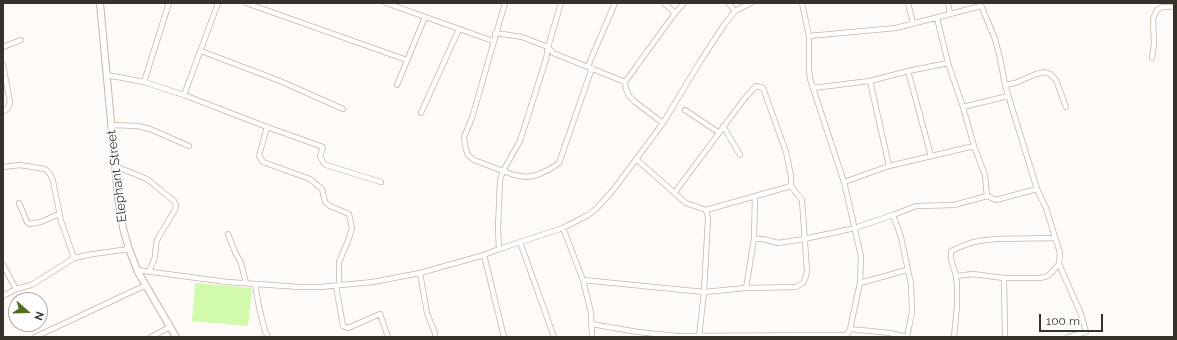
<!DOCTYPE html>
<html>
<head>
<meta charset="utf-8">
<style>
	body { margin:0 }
	#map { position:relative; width:1177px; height:340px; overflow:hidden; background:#fdfaf7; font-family:Raleway,sans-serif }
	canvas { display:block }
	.frame { position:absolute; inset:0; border:4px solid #37312b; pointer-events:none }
	.north { position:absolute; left:8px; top:292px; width:40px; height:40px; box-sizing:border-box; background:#fff; border:1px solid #afadaa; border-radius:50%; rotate:110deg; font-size:11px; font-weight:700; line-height:16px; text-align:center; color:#37312b }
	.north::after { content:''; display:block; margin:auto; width:14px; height:18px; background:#526e21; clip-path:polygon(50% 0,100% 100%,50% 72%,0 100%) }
	.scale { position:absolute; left:1039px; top:314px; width:64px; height:18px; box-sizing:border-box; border:2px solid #37312b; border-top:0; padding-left:5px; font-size:12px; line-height:14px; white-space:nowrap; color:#37312b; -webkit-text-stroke:3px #fff; paint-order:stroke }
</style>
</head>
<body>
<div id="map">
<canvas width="1177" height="340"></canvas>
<div class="frame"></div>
<div class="north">N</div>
<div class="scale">100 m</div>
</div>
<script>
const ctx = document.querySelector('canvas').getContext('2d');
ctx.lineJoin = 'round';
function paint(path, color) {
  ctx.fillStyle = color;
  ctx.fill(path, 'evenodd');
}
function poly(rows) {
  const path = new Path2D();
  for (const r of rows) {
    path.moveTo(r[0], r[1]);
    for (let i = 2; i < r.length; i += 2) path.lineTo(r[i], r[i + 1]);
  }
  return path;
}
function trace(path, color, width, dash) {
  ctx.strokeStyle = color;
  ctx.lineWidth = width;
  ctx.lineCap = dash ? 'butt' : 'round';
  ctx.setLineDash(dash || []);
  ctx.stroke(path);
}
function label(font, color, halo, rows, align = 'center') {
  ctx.font = font + ' Raleway,sans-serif';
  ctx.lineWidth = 3;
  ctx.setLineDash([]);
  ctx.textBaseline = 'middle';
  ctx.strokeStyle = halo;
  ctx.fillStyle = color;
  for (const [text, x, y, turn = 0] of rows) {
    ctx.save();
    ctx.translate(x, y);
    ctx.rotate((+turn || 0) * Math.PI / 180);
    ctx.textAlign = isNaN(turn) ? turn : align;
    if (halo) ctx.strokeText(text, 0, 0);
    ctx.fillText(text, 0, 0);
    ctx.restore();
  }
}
paint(poly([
	[195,283,252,288,248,326,192,321]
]), '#d1faad');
const street = poly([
	[246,3,407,60],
	[386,3,493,41],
	[505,3,472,118,464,137,465,146,468,155,474,160,503,171,514,175,527,177,537,175,550,169,559,163,592,68],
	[728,3,735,11],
	[802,3,809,36,809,69,810,79,844,182,861,256,860,283,850,329,846,337],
	[908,3,913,23],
	[948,3,950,14],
	[980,3,995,39,1000,58,1005,85,1037,189,1046,208,1060,253,1059,264,1081,314,1086,332,1068,337],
	[675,13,684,3],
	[937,18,948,63,963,107,974,146,985,175,987,196],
	[495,33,522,37,548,47,553,53,625,82],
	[809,36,896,28,981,6],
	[3,47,21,40],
	[201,51,280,81,343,109],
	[1152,58,1154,44,1153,19,1155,14,1157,10,1162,7,1174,7],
	[3,65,10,102,8,108,3,112],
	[588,66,615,3],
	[908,71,931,156],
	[107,75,144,82,184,95,267,127,323,147,320,156,323,162,326,165,381,182],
	[870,81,889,166],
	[144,82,169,3],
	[397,85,425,17],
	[1005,85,1015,83,1036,74,1045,72,1050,74,1056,80,1066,107],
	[813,88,870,81,908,71,948,63],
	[184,95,218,3],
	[963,107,1008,96],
	[685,110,718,132],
	[421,113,459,29],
	[663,123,635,102,629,96,626,89,625,82,675,13,664,3],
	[111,125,138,126,150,129,189,146],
	[723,126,740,155],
	[267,127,259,156,263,162,310,179,322,189,325,202,330,206,349,214,352,228,348,241,339,262,339,285],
	[636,159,686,203,706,210,708,218,707,236,704,292,699,337],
	[115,166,147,179,174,201,176,205,175,210,158,238,156,244,155,257,149,272],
	[3,167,20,165,45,169,50,174,53,181,61,221,74,258],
	[844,182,889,166,974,146],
	[19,203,27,222,30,224,41,222,59,214],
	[706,210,791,186],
	[893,215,901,237,911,284,912,312,907,337],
	[563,228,583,280,591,313,592,337],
	[228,234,235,252,241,263,246,283],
	[754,239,763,239,778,243,804,239,855,228,893,215,916,206,954,205,987,196,996,200,1037,189],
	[520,242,554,337],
	[499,249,498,228,500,180,503,171,520,141,546,59,548,47,561,3],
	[484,255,504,337],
	[3,265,16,289],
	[137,270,227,282,300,287,320,287,373,282,420,273,484,255,499,249,563,228,588,215,597,208,614,189,663,123,701,60,724,25,735,11,751,3],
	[420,273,427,313,435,333,435,337],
	[956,276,973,274,1004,278,1040,278,1048,276,1059,264],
	[1004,278,1005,337],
	[583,280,704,292,746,288,796,287,803,283,805,279,807,271,802,200,791,186,791,176,786,152,763,88,756,86,745,98,675,192],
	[860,283,907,270],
	[255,284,259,307,265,331,268,337],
	[336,286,343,326,348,328,380,314,388,337],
	[746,288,754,239,755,196],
	[3,296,16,289,31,285,46,276,74,258,93,254,129,249],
	[591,324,638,332,677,336,846,335],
	[850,329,890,333,907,337],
	[35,337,146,285],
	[151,337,170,327],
	[954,337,957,306,957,285,956,276,951,259,951,252,953,250,970,243,979,241,996,239,1055,238]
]);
const secondary = poly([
	[100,3,118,197,123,228,129,249,138,272,176,337]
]);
trace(street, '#c5b6a7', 6);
trace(secondary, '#c5b6a7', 8);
trace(street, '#fff', 4.5);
trace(secondary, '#fff', 6);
label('13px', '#37312b', '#fff', [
	["Elephant Street",117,176,-97]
]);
</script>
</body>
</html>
